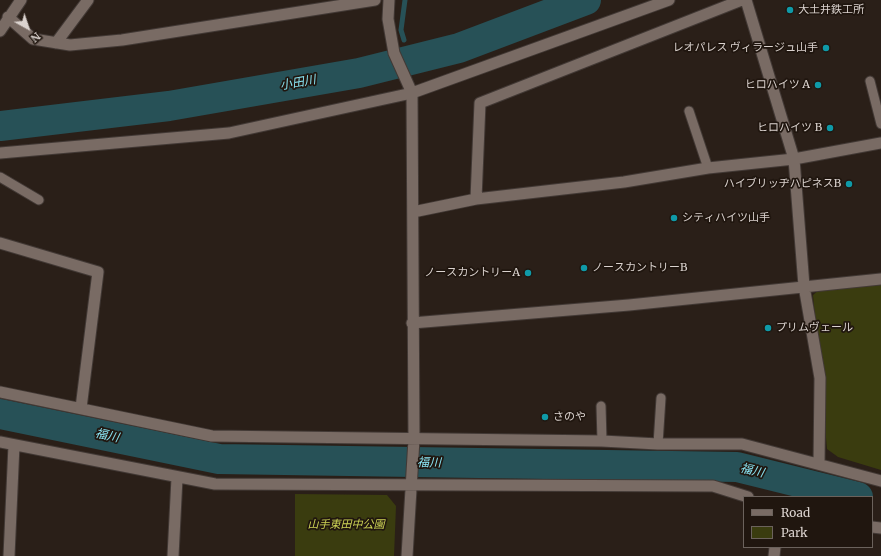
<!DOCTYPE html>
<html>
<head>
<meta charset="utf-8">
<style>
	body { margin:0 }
	#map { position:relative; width:881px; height:556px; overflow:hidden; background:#2a1f18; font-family:Merriweather,serif }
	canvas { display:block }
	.legend { position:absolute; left:743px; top:496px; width:130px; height:52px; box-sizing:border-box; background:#20160f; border:1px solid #6b625c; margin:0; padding:5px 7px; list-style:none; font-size:12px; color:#dbd3cf }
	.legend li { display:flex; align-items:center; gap:8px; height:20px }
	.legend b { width:20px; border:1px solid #6b625c }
	.north { position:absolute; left:8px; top:8px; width:40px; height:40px; -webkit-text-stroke:3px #20160f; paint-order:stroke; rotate:140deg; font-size:11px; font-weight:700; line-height:16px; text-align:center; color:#dbd3cf }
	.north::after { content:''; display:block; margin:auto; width:14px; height:18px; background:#dbd3cf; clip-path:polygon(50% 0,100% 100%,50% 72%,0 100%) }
</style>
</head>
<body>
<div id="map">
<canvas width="881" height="556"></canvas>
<ul class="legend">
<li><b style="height:5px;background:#796b64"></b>Road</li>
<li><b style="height:11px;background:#3a3c0f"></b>Park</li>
</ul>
<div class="north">N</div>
</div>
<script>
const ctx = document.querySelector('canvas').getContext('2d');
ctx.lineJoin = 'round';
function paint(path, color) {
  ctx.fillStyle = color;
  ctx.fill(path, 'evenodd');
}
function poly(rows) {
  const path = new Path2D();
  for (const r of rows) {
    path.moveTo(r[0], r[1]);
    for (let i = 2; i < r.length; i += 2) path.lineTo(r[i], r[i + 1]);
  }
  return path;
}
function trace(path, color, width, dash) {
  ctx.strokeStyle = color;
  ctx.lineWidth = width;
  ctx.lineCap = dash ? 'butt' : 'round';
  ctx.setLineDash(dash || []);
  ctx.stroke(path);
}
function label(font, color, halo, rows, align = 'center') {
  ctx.font = font + ' Merriweather,"Noto Sans JP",serif';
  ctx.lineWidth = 3.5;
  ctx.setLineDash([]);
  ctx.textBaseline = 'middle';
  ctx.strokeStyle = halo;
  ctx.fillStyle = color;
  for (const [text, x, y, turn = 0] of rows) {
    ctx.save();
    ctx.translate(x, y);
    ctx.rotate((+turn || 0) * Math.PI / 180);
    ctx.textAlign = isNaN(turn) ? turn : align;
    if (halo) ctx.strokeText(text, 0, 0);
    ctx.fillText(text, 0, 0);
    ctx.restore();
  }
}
paint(poly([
	[881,284,881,470,838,457,827,449,813,295,820,289],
	[295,494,387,495,396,506,394,556,295,556]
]), '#3a3c0f');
trace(poly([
	[404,40,401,30,405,0],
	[410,53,412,59]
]), '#275157', 5);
trace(poly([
	[0,126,169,106,359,73,459,48,586,0],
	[0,414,219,459,737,467,858,497]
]), '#275157', 30);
const service = poly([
	[870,81,881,124],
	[689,111,708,168],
	[0,177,39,200],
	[601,406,602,441],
	[658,444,661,398]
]);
const minor = poly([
	[389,0,388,19,394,53,412,93,414,439,407,556],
	[746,0,794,159,804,286,820,378,819,464],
	[8,17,33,39,70,45,122,40,375,0],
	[0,31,21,0],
	[56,43,88,0],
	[0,153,229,133,412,93,669,0],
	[476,199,480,103,742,0],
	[413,212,476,199,624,182,708,168,794,159,881,143],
	[0,243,98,272,81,408],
	[412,323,629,305,881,279],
	[0,392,212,436,602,441,658,444,742,444,881,481],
	[0,442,215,484,713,486,748,497],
	[872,527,881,528],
	[9,556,14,445],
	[173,556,177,478],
	[774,556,775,547]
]);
trace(service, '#423935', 11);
trace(minor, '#423935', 13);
trace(service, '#796b64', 9);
trace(minor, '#796b64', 11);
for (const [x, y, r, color] of [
	[790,10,4,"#0f9aa8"],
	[826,48,4,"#0f9aa8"],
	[818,85,4,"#0f9aa8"],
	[830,128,4,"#0f9aa8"],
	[849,184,4,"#0f9aa8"],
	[674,218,4,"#0f9aa8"],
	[584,268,4,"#0f9aa8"],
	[528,273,4,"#0f9aa8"],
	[768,328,4,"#0f9aa8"],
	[545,417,4,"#0f9aa8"]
]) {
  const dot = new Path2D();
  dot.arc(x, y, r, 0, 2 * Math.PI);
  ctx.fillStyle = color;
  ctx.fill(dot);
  trace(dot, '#20160f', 1.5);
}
label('11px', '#dbd3cf', '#20160f', [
	["大土井鉄工所",798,10],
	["レオパレス ヴィラージュ山手",818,48,"right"],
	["ヒロハイツ A",810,85,"right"],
	["ヒロハイツ B",822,128,"right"],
	["ハイブリッヂハピネスB",841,184,"right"],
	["シティハイツ山手",682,218],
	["ノースカントリーB",592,268],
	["ノースカントリーA",520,273,"right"],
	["プリムヴェール",776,328],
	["さのや",553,417]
], 'left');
label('italic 11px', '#cdd455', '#20160f', [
	["山手東田中公園",346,525]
]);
label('italic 12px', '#8be7f6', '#20160f', [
	["小田川",298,83,-10],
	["福川",107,436,12],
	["福川",429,463,1],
	["福川",752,471,13]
]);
</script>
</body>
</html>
